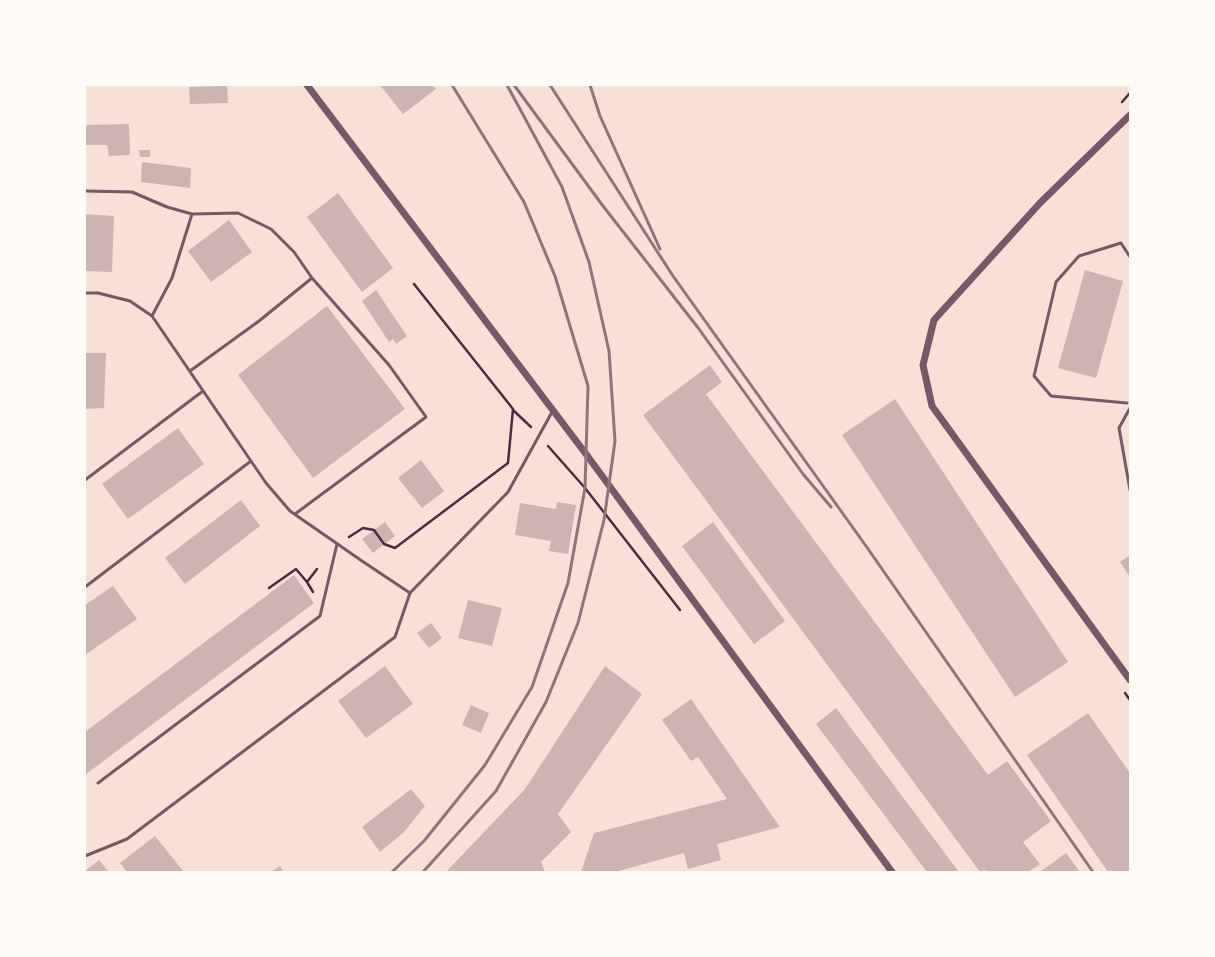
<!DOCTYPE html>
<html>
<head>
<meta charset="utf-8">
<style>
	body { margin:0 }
	#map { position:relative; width:1215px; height:957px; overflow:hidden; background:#f7e1d7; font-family:"Alegreya Sans",sans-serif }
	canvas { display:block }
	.frame { position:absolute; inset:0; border:86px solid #fffaf5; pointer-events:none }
</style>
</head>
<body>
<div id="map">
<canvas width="1215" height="957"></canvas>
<div class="frame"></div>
</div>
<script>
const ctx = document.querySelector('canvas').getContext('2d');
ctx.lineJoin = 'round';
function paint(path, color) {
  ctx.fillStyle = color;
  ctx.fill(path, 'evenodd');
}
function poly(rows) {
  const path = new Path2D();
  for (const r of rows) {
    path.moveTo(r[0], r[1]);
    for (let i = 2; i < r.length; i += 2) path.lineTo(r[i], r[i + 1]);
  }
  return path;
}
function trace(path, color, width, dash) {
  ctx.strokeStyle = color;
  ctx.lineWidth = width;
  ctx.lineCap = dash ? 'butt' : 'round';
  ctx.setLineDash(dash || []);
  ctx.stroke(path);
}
paint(poly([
	[380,85,432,85,436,89,403,114],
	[227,86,228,103,190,104,189,87],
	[129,124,130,155,109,156,107,145,85,145,85,125],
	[139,150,150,150,150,157,140,157],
	[142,162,191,168,190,188,141,182],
	[338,193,393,268,362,292,307,217],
	[85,214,114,216,112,272,85,271],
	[229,220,252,252,211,282,188,251],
	[1085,270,1123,281,1096,378,1058,368],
	[376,290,407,336,396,344,393,339,389,342,362,301],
	[327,306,405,409,313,478,238,375],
	[85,353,106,353,104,408,85,409],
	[710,365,722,382,706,394,988,775,1007,761,1051,821,1023,842,1040,864,1028,872,986,872,985,870,980,872,643,415],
	[895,399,1068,662,1015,697,842,435],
	[178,428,204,464,128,519,102,484],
	[421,460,444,491,422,508,398,478],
	[241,500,260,526,185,584,165,558],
	[557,502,576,505,568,554,549,551,551,541,515,535,520,503,556,509],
	[385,522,395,536,373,553,362,539],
	[713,522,785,621,754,644,682,546],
	[1130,555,1130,577,1120,562],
	[294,575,314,603,85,775,85,732],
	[113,586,137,619,85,655,85,605],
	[468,600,502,608,492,646,458,638],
	[431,623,442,638,429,648,417,633],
	[385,666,413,704,366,738,338,701],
	[605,666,642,694,558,814,571,832,541,862,545,872,446,872,525,789],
	[691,699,780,827,717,844,721,860,688,869,684,853,615,872,581,872,594,833,727,799,698,757,691,761,662,720],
	[471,705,489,713,481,733,462,725],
	[836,708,959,872,927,872,816,724],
	[1088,713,1130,773,1130,872,1108,872,1027,755],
	[411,789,425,806,404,832,380,852,362,827],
	[155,836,184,872,127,872,120,863],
	[1066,853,1080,872,1040,872],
	[99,860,109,872,85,872,85,871],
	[280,866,284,872,271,872]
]), '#ccb4b1');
trace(poly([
	[1122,102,1130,93],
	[513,410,531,427],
	[548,446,585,488,680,610],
	[349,537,363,528,374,530,384,544,395,548,508,463,513,409,414,284],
	[269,588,296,569,307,582],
	[313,592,307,582,317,569],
	[1125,693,1130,700]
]), '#4a2c40', 2.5);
trace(poly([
	[85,191,132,192,167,207,192,214,238,213,271,229,294,252,312,278,389,365,426,417,295,514],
	[85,293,98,293,130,301,152,316,266,483,290,511,362,561,410,593,508,492,552,412],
	[152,316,172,278,192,214],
	[190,371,259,321,312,278],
	[1127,403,1051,396,1034,376,1056,282,1079,256,1121,243,1130,257],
	[1130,408,1119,428,1130,490],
	[85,480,203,391],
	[85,587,251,461],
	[98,783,320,616,337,544],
	[85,856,127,839,395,637,410,593]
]), '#755966', 3);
trace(poly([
	[307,85,586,454,892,872],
	[1130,115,1040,203,934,320,923,365,932,406,1130,680]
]), '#755966', 7);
trace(poly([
	[514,85,603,206,699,329,803,474,831,507],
	[550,85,673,276,866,546,1093,872],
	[590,85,600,116,660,249],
	[392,872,424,841,485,765,532,687,568,583,585,488,588,386,555,276,524,202,452,85],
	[423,872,496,791,546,702,578,623,604,520,615,441,609,351,589,262,562,187,507,85]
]), '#8f747c', 3);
</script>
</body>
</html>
